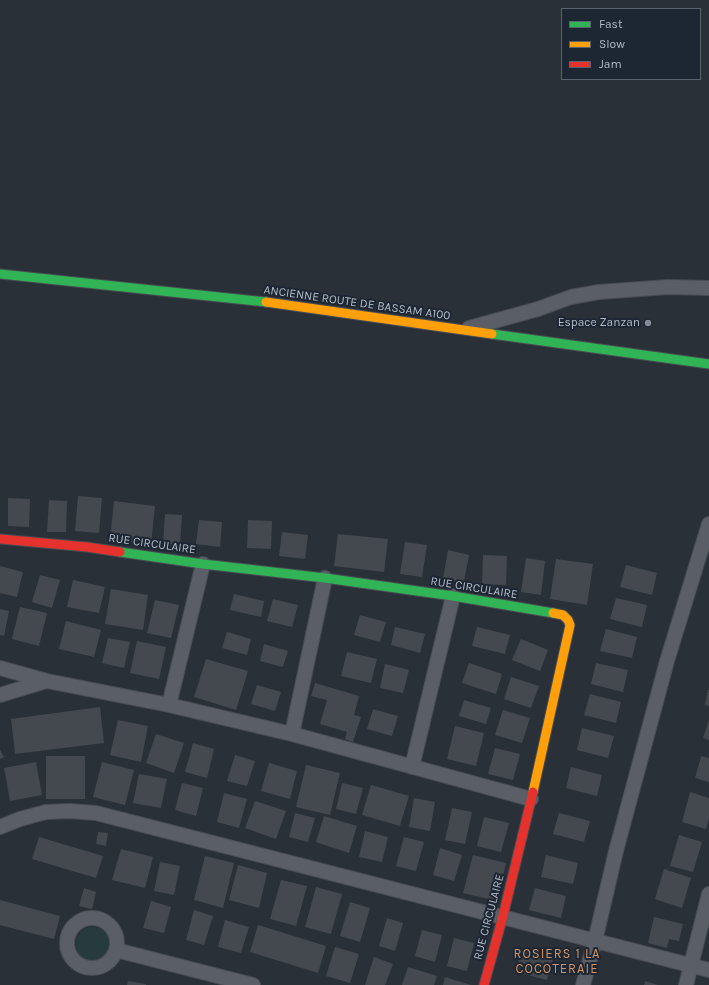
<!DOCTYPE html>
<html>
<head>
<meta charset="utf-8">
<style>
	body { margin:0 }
	#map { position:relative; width:709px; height:985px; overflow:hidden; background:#2a3038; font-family:Karla,sans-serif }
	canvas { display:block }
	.legend { position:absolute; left:561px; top:8px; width:140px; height:72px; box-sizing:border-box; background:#1d2633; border:1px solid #59626f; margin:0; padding:5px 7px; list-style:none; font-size:12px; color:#b4bcc9 }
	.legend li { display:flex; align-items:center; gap:8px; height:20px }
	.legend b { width:20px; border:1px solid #59626f }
</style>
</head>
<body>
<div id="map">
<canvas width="709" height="985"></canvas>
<ul class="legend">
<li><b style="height:5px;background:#30b455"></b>Fast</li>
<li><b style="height:5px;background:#ff9f0a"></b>Slow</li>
<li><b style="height:5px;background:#e5322d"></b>Jam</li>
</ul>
</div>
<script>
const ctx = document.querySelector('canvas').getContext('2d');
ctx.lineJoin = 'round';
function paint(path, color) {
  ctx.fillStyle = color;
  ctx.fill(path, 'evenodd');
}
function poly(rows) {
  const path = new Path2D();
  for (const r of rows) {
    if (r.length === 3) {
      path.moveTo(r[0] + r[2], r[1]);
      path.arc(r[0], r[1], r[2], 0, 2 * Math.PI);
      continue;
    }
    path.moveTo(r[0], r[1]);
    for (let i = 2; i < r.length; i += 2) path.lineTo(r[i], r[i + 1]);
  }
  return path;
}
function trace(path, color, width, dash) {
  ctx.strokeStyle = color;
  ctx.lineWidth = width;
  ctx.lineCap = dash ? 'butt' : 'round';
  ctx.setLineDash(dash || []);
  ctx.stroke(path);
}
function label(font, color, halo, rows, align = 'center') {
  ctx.font = font + ' Karla,sans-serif';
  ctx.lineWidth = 4;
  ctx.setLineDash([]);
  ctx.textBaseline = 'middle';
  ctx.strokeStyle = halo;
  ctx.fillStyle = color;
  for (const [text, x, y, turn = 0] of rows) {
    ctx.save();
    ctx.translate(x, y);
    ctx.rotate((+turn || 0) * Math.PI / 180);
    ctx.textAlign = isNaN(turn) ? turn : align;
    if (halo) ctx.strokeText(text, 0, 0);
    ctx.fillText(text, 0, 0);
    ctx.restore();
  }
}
paint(poly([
	[93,944,17]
]), '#273a3e');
paint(poly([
	[78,496,102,498,99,533,75,531],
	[8,498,30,499,29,527,8,526],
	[49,500,67,501,66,532,47,532],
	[114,501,155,506,151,544,110,540],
	[165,514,182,515,180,545,163,544],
	[199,520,222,522,220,547,196,544],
	[248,520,272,521,271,549,247,548],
	[282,532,308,535,305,559,279,556],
	[338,534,388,539,384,572,334,566],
	[405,542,427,545,422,577,400,574],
	[448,550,469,555,464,582,443,579],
	[483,555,507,556,506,585,482,584],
	[526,558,545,561,541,595,521,592],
	[556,559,593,564,587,605,550,599],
	[626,565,657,573,652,595,620,587],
	[0,566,23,572,17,597,0,593],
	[40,575,60,580,52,608,32,602],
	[73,580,105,587,99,613,67,607],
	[111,589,148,595,143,630,105,624],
	[234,594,264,601,261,617,230,610],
	[616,598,647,605,642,627,610,619],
	[273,599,298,605,292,627,267,621],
	[155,600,179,605,171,638,147,633],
	[20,607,47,613,39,646,12,639],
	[0,609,9,611,4,636,0,635],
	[360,615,386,622,380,642,354,635],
	[66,621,101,630,94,657,59,649],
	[395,627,425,634,420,653,391,645],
	[477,627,510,635,505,654,472,646],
	[606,629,637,637,632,658,600,651],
	[227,632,251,639,247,655,222,648],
	[108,638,130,642,124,668,102,663],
	[521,639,548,650,540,671,512,660],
	[137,641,166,647,159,679,130,673],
	[264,644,288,651,283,667,260,661],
	[347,652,377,659,371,683,341,676],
	[206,659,248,671,236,710,194,697],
	[469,663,502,674,496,694,462,683],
	[596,663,628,670,623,692,591,684],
	[385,664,409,670,403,693,380,688],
	[511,677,539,686,531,708,504,699],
	[315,683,359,696,354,715,361,717,353,742,345,739,347,732,320,724,327,700,311,696],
	[257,685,281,692,275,711,251,704],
	[708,690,709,690,709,706,705,705],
	[590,694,621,702,616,723,584,715],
	[464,700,491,708,486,724,459,716],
	[100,707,104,743,15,754,11,719],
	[373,709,398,716,392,736,367,729],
	[503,710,530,718,522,743,495,735],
	[118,720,148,726,141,762,110,755],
	[709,720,709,740,703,738],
	[455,726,484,733,476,766,447,759],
	[582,728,614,736,608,758,577,750],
	[156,734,184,743,174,773,146,763],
	[193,743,214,749,207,778,185,772],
	[495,748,520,754,513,780,488,774],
	[0,750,4,757,0,759],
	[235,755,255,761,247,786,227,781],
	[46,756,85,756,85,799,46,799],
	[701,756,709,758,709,782,695,778],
	[36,762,42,795,10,801,4,768],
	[102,762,134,770,125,805,93,797],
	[269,763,297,771,290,799,261,791],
	[306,765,340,773,330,815,296,807],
	[571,767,602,775,597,796,566,788],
	[139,774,167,779,161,808,133,803],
	[182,783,203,788,196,816,175,810],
	[342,783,363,788,356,814,336,809],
	[371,785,409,796,400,826,362,815],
	[690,792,709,798,709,819,706,829,682,822],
	[224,793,247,799,239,828,217,822],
	[414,798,435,802,430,831,409,827],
	[255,801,286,811,276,839,245,828],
	[452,808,472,812,465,844,445,840],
	[295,813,315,818,308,842,289,837],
	[559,813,590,821,584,842,553,834],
	[324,816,357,826,349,853,316,842],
	[484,817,509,823,501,852,477,846],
	[365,831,388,837,382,862,359,857],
	[98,832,108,833,106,846,96,844],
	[679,835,702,842,693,872,670,866],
	[39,837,103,856,96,878,32,859],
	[404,837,424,842,416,871,396,866],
	[440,848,462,855,454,881,433,875],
	[121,849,153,857,145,888,112,880],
	[473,855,506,863,497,901,463,893],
	[546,855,578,863,573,884,541,877],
	[205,856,234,863,223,908,194,900],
	[160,862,180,866,174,895,154,891],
	[238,865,267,873,259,908,229,900],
	[664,869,691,878,682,908,655,899],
	[281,880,307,886,296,926,270,919],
	[316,887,342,894,331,934,305,927],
	[84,888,96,892,92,909,79,906],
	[535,888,566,896,561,918,529,910],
	[0,900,60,916,54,939,0,925],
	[151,901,171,907,164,933,143,928],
	[350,902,370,908,360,942,340,936],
	[194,910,213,916,204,945,186,940],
	[654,917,683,924,679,941,669,939,667,948,648,943],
	[387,918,403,923,395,951,379,946],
	[225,920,249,927,241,953,218,947],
	[258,925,326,946,318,973,250,952],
	[422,930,442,935,435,962,415,956],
	[454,938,474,943,467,971,447,966],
	[335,947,359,954,350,983,326,976],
	[521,951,553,959,547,980,516,972],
	[374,957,393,964,385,985,365,985],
	[408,967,437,976,434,985,402,985],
	[445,977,471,985,443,985],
	[128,981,146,984,146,985,127,985],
	[645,981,658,985,644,985]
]), '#444950');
const street = poly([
	[469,328,538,309,571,297,599,292,668,287,709,288],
	[0,668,47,681,169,705,292,734,531,799],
	[0,695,46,681],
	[169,705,203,564],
	[292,734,325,578],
	[412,767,453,596],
	[0,827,20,819,46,812,70,811,96,813,709,970],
	[92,943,25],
	[116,950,253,985],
	[583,985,595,941,616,851,667,661,709,524],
	[686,985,709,894]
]);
const fast = poly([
	[0,274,266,302],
	[492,334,709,364],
	[120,552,203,564,325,578,453,596,553,613]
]);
const slow = poly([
	[266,302,492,334],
	[533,792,570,625,568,620,563,615,553,613]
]);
const jam = poly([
	[0,539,87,547,120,552],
	[484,985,503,916,533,792]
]);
trace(street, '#484c53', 16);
trace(fast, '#484c53', 11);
trace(slow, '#484c53', 11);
trace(jam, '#484c53', 11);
trace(street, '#5a5e66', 14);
trace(fast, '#30b455', 9);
trace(slow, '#ff9f0a', 9);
trace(jam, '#e5322d', 9);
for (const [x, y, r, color] of [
	[648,323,4,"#848b96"]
]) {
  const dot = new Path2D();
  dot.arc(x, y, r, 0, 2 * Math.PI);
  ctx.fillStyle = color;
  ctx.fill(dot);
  trace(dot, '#1d2633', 1.5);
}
label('12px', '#b4bcc9', '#1d2633', [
	["ANCIENNE ROUTE DE BASSAM A100",357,303,8],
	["RUE CIRCULAIRE",152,544,8],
	["RUE CIRCULAIRE",474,588,9],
	["RUE CIRCULAIRE",489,917,-75]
]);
label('12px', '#b4bcc9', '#1d2633', [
	["Espace Zanzan",640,323]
], 'right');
ctx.letterSpacing = '1px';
label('13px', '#d59563', '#1d2633', [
	["ROSIERS 1 LA",557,954],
	["COCOTERAIE",557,969]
]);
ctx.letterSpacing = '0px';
</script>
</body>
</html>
